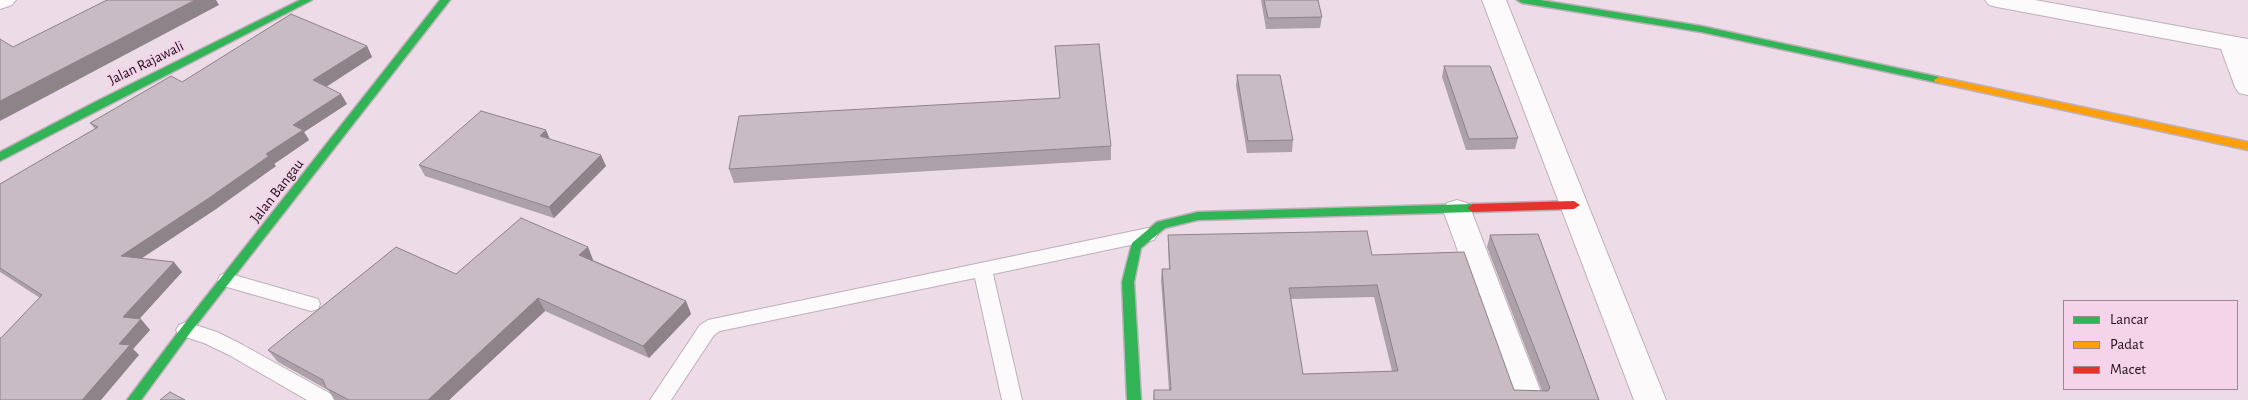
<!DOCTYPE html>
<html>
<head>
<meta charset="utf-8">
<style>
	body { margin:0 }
	#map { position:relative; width:2248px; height:400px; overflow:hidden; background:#eddbe7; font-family:"Alegreya Sans",sans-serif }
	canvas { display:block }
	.legend { position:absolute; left:2063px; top:300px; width:175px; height:90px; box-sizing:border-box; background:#f5d3e9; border:1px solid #9f8696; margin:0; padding:6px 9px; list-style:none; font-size:15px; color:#1e121a }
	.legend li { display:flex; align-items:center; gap:10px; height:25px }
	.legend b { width:25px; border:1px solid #9f8696 }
</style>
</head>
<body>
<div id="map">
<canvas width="2248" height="400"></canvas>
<ul class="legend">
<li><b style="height:6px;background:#30b455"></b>Lancar</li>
<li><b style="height:6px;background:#ff9f0a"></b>Padat</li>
<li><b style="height:6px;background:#e5322d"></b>Macet</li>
</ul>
</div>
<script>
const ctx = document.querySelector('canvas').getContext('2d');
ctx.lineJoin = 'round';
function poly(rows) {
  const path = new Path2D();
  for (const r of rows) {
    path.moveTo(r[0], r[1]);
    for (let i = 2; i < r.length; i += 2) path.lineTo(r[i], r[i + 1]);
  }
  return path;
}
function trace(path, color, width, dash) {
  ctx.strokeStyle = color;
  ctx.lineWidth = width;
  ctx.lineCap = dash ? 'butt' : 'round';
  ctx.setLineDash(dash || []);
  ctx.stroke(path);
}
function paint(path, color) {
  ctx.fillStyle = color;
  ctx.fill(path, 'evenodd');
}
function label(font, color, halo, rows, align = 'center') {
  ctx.font = font + ' "Alegreya Sans",sans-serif';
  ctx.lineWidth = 4;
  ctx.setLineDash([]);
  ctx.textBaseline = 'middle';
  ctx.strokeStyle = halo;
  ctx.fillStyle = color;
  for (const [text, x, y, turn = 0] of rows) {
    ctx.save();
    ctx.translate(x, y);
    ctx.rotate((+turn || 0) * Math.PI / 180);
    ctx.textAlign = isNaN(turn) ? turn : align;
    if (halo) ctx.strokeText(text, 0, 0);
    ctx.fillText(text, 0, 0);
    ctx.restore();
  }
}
const lane = poly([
	[1148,228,1154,230,1157,235,1154,240,993,274,1022,400,1002,400,975,278,720,331,714,335,671,400,650,400,700,325,708,320,1148,228],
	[227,273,318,299,320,304,318,309,311,311,220,285,218,280,220,275,227,273],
	[186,322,217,332,243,345,331,394,334,400,307,400,229,355,204,343,179,335,176,330,179,325,186,322]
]);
const street = poly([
	[0,0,16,0,12,5,0,9,0,0],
	[1482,0,1506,0,1666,400,1634,400,1482,0],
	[1985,0,2035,0,2248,39,2248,95,2239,93,2235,87,2221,49,1997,7,1989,5,1985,0],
	[1457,200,1467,203,1471,210,1544,400,1512,400,1443,210,1447,203,1457,200]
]);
const fast = poly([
	[300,0,312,0,0,161,0,152,95,102,300,0],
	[440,0,450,0,190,333,141,400,127,400,182,327,440,0],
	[1517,0,1540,0,1701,26,1939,77,1944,80,1939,83,1701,32,1522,3,1517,0],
	[1473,204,1479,208,1473,212,1198,220,1165,228,1141,248,1134,282,1141,400,1127,400,1122,282,1132,243,1157,222,1198,212,1473,204]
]);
const slow = poly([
	[1939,77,2248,142,2248,150,1935,82,1934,80,1939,77]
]);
const jam = poly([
	[1574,201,1580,205,1574,209,1473,212,1467,208,1473,204,1574,201]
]);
trace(lane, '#beb0b9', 2);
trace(street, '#beb0b9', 2);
trace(fast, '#beb0b9', 3);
trace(slow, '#beb0b9', 3);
trace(jam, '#beb0b9', 3);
paint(lane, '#fcfafb');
paint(street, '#fcfafb');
paint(fast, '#30b455');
paint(slow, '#ff9f0a');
paint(jam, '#e5322d');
paint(poly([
	[1261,0,1318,0,1322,17,1320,28,1266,29],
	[367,46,372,57,326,86,341,94,347,104,304,132,309,140,274,164,276,166,216,209,142,258,182,272,139,319,150,330,133,349,139,355,1,338,40,298,0,272,0,184,95,129,90,123,182,82],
	[1055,46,1111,146,1111,160,734,183,729,169,1060,98],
	[1444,66,1518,138,1515,149,1466,150,1442,77],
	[1237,75,1293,140,1292,152,1247,153,1236,86],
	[546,130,550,140,606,166,554,218,425,176,419,165],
	[1168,235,1372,255,1514,390,1542,391,1487,247,1490,235,1599,400,1153,400,1154,390,1169,390,1161,280,1162,269,1169,269,1168,246],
	[1374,297,1392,371,1303,374,1291,299],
	[588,247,593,260,686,301,691,314,649,358,545,311,449,400,335,400,328,390,278,362,268,350,456,274]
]), '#ada1a9');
paint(poly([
	[195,0,216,0,219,5,0,121,0,101],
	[367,46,372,57,320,91,313,80],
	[341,94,347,104,304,132,309,140,274,164,276,166,216,209,130,266,121,256,266,154,293,125],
	[546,130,551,142,540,136],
	[601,155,606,166,554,218,549,207],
	[588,247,593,260,585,268,579,255],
	[174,262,182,272,132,327,123,317],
	[538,298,545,311,449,400,428,400],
	[686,301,691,314,649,358,643,346],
	[141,319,150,330,133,349,139,355,101,400,82,400,119,344]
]), '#8d8389');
const building = poly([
	[107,0,195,0,0,101,0,39,13,47,107,0],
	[1264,0,1318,0,1322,17,1268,18,1264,0],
	[291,14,367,46,313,80,341,94,293,125,303,130,266,154,269,156,209,198,121,256,174,262,123,317,141,319,119,344,130,345,82,400,0,400,0,338,1,338,42,295,0,268,0,184,98,127,90,123,171,76,182,82,291,14],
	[1099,44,1111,146,729,169,739,116,1060,98,1055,46,1099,44],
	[1444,66,1490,66,1518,138,1469,139,1444,66],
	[1237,75,1280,75,1293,140,1248,141,1237,75],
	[481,111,546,130,540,136,601,155,549,207,419,165,481,111],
	[521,218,588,247,579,255,686,301,643,346,538,298,428,400,349,400,326,388,323,380,268,350,396,247,456,274,521,218],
	[1367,231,1372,255,1464,252,1514,390,1548,391,1550,388,1490,235,1538,234,1599,400,1154,400,1154,390,1171,390,1162,269,1170,269,1168,235,1367,231],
	[1377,285,1398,371,1303,374,1289,288,1377,285],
	[170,392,185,400,160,400,170,392]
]);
paint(building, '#c9bbc4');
trace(building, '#8d8389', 1);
label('15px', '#1e121a', '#f5d3e9', [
	["Jalan Rajawali",146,63,-26],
	["Jalan Bangau",277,191,-52]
]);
</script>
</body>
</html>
